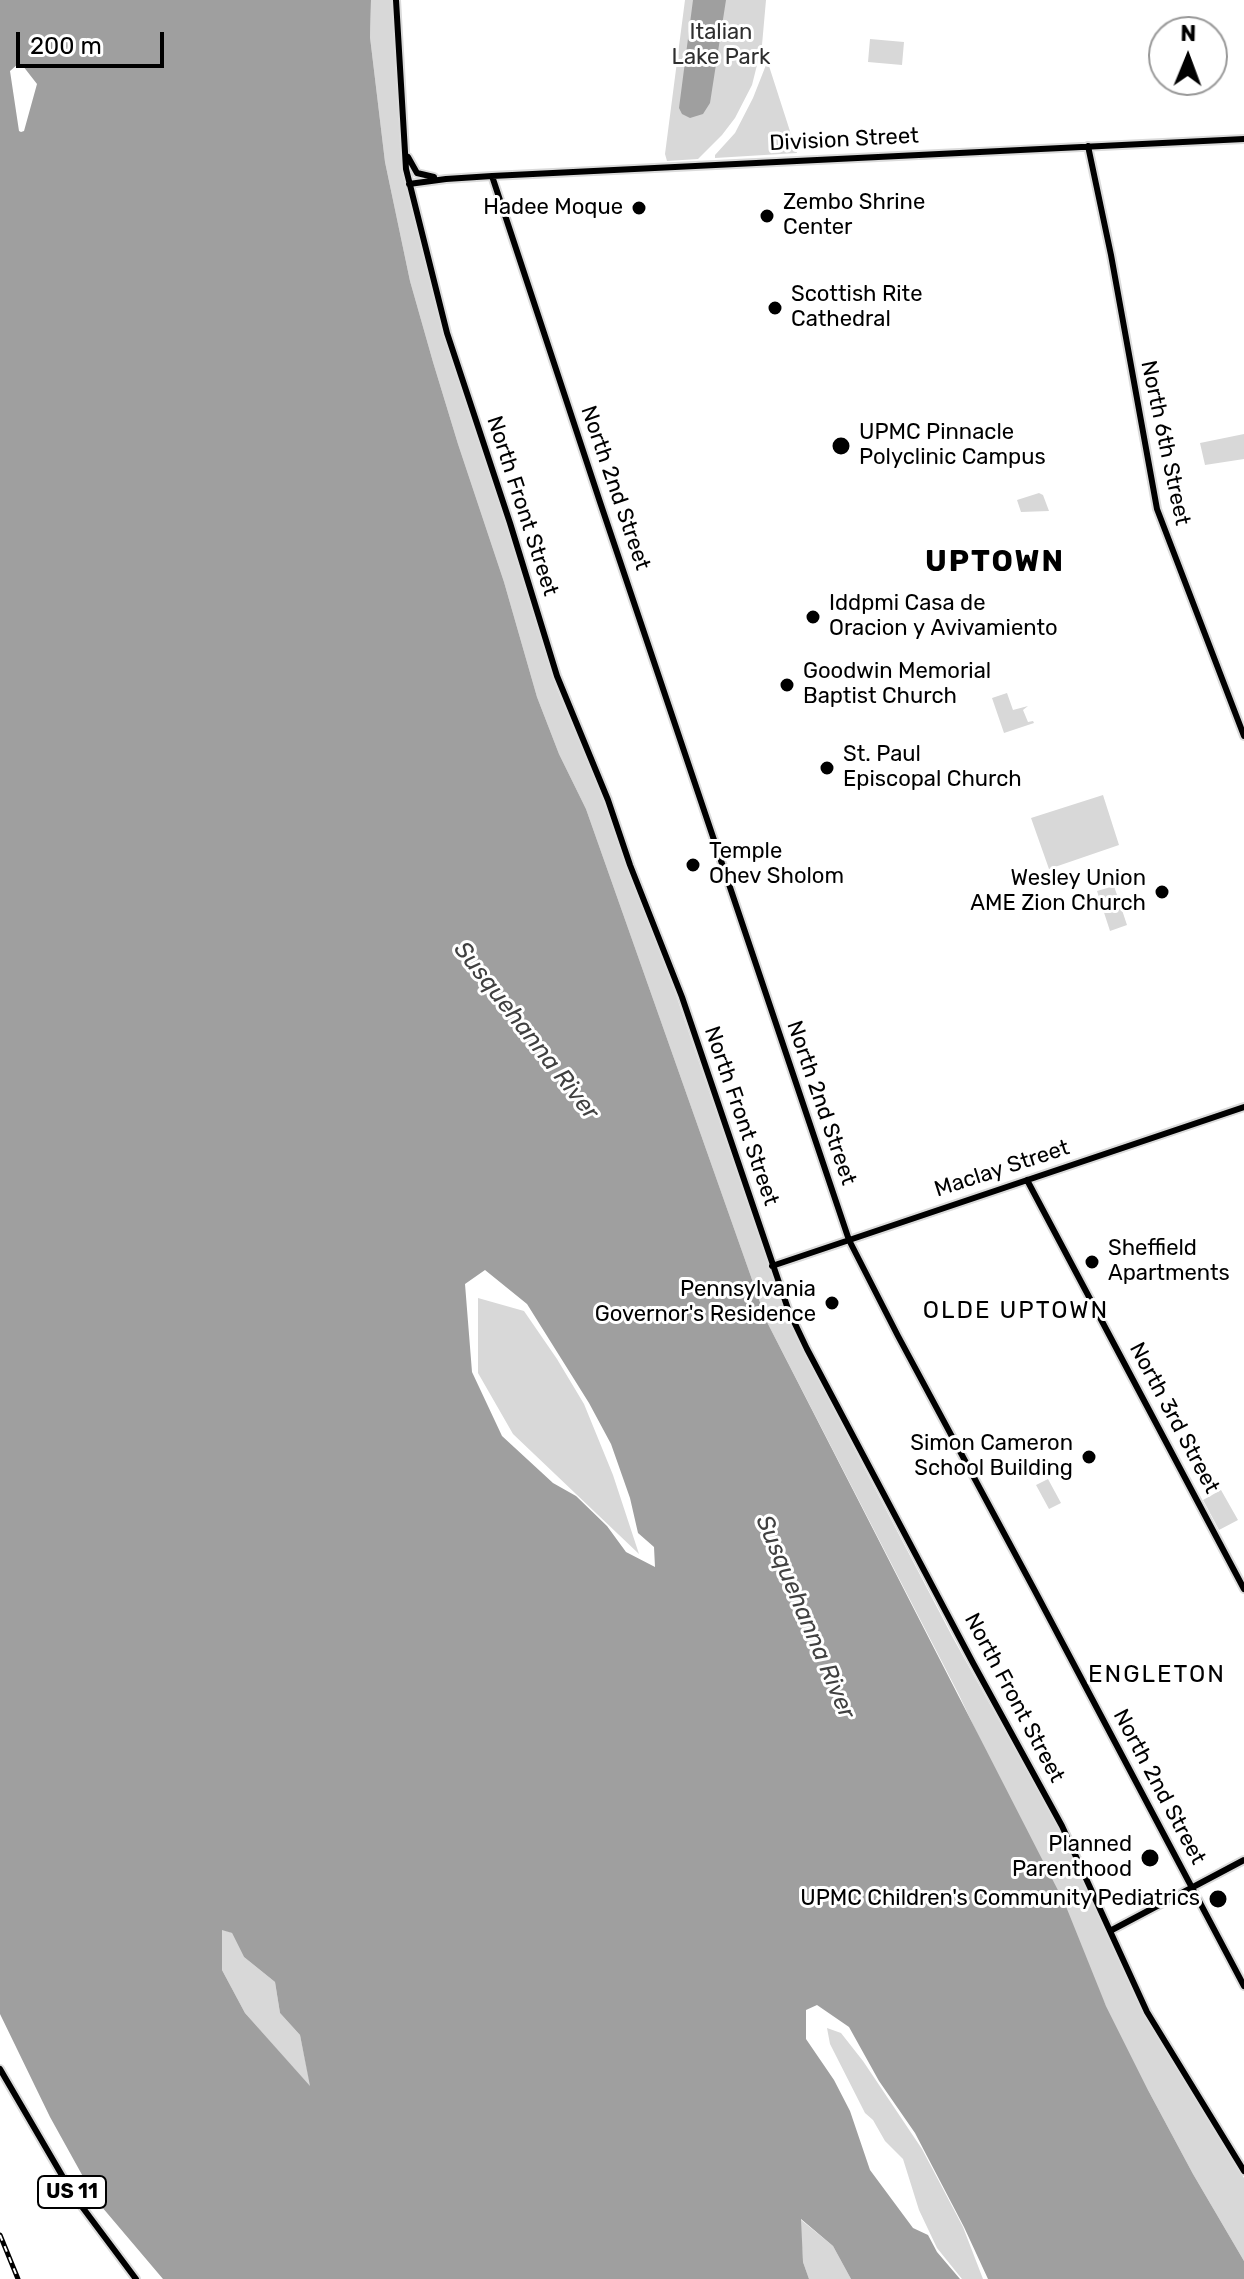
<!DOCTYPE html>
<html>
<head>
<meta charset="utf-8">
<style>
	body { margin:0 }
	#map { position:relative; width:1244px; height:2279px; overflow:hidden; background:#fff; font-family:Rubik,sans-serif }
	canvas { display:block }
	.north { position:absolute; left:1148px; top:16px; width:80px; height:80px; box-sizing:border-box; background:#fff; border:2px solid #999; border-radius:50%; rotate:1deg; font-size:22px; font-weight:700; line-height:32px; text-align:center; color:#000 }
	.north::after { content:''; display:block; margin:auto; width:28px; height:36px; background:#000; clip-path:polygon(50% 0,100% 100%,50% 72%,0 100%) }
	.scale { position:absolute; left:16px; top:32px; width:148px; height:36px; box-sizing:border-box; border:4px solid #000; border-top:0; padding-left:10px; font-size:24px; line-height:28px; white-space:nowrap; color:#000; -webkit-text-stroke:6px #fff; paint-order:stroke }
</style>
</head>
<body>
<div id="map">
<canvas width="1244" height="2279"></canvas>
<div class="north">N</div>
<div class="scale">200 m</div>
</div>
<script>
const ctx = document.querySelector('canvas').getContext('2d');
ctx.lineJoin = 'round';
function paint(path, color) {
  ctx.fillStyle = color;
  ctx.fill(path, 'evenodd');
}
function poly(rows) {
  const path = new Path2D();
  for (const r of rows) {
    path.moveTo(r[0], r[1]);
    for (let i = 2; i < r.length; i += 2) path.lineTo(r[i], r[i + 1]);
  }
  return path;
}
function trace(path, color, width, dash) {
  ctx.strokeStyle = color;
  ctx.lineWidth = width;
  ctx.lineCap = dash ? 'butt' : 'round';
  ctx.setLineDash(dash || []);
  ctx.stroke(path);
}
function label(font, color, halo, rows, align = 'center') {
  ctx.font = font + ' Rubik,sans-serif';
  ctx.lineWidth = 6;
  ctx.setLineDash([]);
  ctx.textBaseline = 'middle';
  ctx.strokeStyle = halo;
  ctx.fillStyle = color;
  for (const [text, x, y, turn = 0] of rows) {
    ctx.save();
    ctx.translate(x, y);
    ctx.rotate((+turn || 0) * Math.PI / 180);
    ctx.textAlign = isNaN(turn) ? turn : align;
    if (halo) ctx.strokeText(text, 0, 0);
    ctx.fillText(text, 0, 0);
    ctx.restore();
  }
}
paint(poly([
	[371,0,394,0,402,163,443,334,515,549,557,689,597,783,628,871,675,992,784,1310,797,1339,952,1636,1061,1832,1141,2008,1244,2178,1244,2261,1193,2174,1148,2090,1106,2006,959,1695,767,1322,586,809,559,754,537,697,504,582,458,444,433,362,410,281,385,162,370,37],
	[685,0,766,0,762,45,752,85,735,118,722,135,698,159,667,161,665,154],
	[870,39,904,42,902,65,868,62],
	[766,65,769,66,797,153,715,158,715,155,735,133,753,98],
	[1244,434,1244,459,1205,465,1200,443],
	[1039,493,1043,495,1049,511,1021,512,1017,500],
	[1007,693,1013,710,1028,706,1023,710,1028,722,1033,721,1034,723,1004,733,992,698],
	[1103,795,1119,845,1049,869,1031,818],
	[1114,886,1127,925,1110,931,1097,891],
	[478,1298,524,1311,557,1359,584,1404,613,1475,639,1554,513,1434,478,1373],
	[1048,1479,1061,1503,1049,1509,1036,1485],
	[1221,1490,1238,1520,1219,1530,1203,1500],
	[222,1929,232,1933,244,1957,275,1982,280,2013,300,2035,311,2088,245,2013,222,1970],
	[827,2028,841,2033,863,2061,922,2149,963,2227,983,2279,962,2279,937,2248,919,2210,903,2159,885,2141,873,2120,865,2113,830,2044],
	[800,2219,833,2246,851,2279,809,2279,803,2262]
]), '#d8d8d8');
paint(poly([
	[0,0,371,0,370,37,385,162,410,281,433,362,458,444,504,582,537,697,559,754,586,809,767,1322,1065,1904,1106,2006,1148,2090,1193,2174,1244,2261,1244,2279,988,2279,964,2227,915,2133,879,2081,849,2027,817,2005,806,2010,806,2039,834,2080,850,2111,870,2170,913,2228,928,2235,937,2252,960,2279,851,2279,833,2246,801,2219,803,2262,809,2279,163,2279,96,2200,50,2117,0,2014],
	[18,64,23,66,37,84,24,131,21,132,19,131,10,71],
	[485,1270,527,1304,589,1403,611,1444,630,1498,638,1533,654,1547,655,1567,626,1552,607,1526,576,1496,553,1483,502,1436,472,1372,465,1284],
	[222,1930,232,1933,244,1957,275,1982,280,2013,300,2035,310,2086,245,2013,222,1970],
	[693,0,726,0,710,103,703,114,690,118,682,114,679,108]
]), '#9f9f9f');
const major = poly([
	[396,0,406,169,447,333,510,523,557,676,608,800,630,865,682,997,788,1309,807,1349,973,1663,1062,1826,1147,2012,1244,2171],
	[1088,146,1111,255,1157,509,1244,736],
	[408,157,417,173,434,177],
	[492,176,600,502,849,1240,898,1336,1035,1591,1244,1986],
	[409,184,446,179,492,176,1244,139],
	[1027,1180,1244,1589],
	[772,1266,1244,1107],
	[1110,1931,1244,1860],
	[0,2069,74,2196,136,2279]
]);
trace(major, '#dbdbdb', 10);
trace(major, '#000', 6);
const rail = poly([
	[0,2235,18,2279]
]);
trace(rail, '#000', 5);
trace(rail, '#fff', 2, [6]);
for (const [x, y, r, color] of [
	[639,208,8,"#000"],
	[767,216,8,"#000"],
	[775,308,8,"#000"],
	[841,446,10,"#000"],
	[813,617,8,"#000"],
	[787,685,8,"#000"],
	[827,768,8,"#000"],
	[693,865,8,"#000"],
	[1162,892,8,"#000"],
	[1092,1262,8,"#000"],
	[832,1303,8,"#000"],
	[1089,1457,8,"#000"],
	[1150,1858,10,"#000"],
	[1218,1899,10,"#000"]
]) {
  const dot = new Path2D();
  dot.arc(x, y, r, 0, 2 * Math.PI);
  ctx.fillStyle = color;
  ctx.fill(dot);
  trace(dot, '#fff', 3);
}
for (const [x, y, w] of [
	[72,2192,68]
]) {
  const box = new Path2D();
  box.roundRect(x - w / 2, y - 16, w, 32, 6);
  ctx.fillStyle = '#fff';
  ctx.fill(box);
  trace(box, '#000', 2);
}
label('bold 20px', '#000', null, [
	["US 11",72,2192]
]);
label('22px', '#2f2f2f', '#fff', [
	["Italian",721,33],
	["Lake Park",721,58]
]);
label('22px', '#000', '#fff', [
	["Division Street",844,140,-3],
	["North 6th Street",1165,443,78],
	["North 2nd Street",615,488,71],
	["North Front Street",522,506,72],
	["North 2nd Street",821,1103,71],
	["North Front Street",741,1116,71],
	["Maclay Street",1002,1169,-18],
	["North 3rd Street",1174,1418,62],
	["North Front Street",1014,1698,62],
	["North 2nd Street",1159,1787,62]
]);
label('22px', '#000', '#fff', [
	["Zembo Shrine",783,203],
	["Center",783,228],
	["Hadee Moque",623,208,"right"],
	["Scottish Rite",791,295],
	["Cathedral",791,320],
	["UPMC Pinnacle",859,433],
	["Polyclinic Campus",859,458],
	["Iddpmi Casa de",829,604],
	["Oracion y Avivamiento",829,629],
	["Goodwin Memorial",803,672],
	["Baptist Church",803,697],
	["St. Paul",843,755],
	["Episcopal Church",843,780],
	["Temple",709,852],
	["Ohev Sholom",709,877],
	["Wesley Union",1146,879,"right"],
	["AME Zion Church",1146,904,"right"],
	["Sheffield",1108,1249],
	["Apartments",1108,1274],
	["Pennsylvania",816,1290,"right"],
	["Governor's Residence",816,1315,"right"],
	["Simon Cameron",1073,1444,"right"],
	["School Building",1073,1469,"right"],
	["Planned",1132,1845,"right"],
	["Parenthood",1132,1870,"right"],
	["UPMC Children's Community Pediatrics",1200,1899,"right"]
], 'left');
label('italic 24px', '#404040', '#fff', [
	["Susquehanna River",526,1031,52],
	["Susquehanna River",805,1617,67]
]);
ctx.letterSpacing = '2px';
label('24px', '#000', '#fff', [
	["OLDE UPTOWN",1016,1311],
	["ENGLETON",1157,1675]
]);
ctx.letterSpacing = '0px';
ctx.letterSpacing = '2px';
label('bold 30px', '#000', '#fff', [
	["UPTOWN",995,562]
]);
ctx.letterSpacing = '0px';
</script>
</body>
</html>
